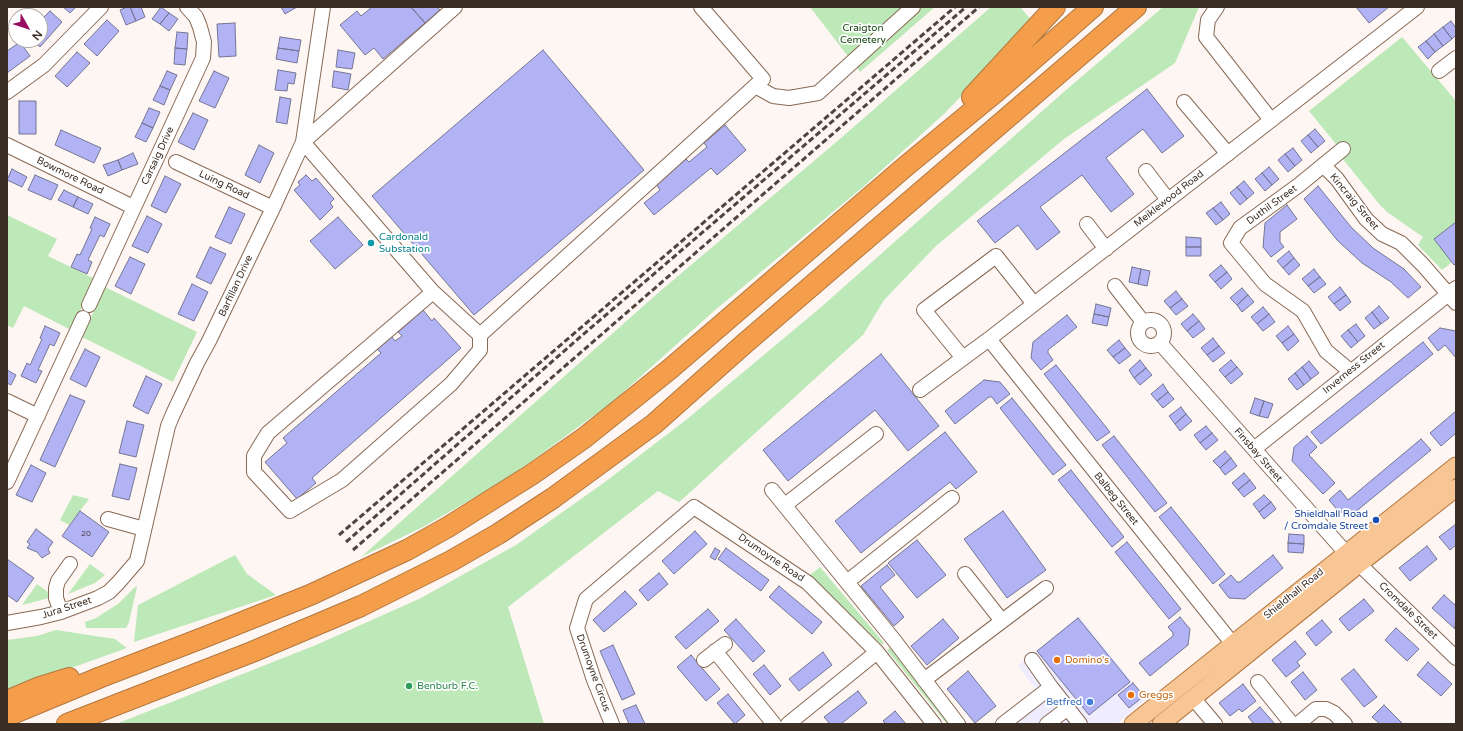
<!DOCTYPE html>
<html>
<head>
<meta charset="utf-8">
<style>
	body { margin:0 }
	#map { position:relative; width:1463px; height:731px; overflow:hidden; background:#fdf6f2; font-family:"Varela Round",sans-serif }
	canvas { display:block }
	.frame { position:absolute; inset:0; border:8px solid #3b2e25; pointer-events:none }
	.north { position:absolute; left:8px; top:8px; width:40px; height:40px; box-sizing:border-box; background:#fff; border:1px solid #b1aba8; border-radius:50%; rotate:129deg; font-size:11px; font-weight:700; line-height:16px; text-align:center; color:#3b2e25 }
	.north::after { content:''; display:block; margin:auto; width:14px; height:18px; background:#980d61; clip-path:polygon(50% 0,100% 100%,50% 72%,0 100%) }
</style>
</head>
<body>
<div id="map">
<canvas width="1463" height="731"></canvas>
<div class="frame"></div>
<div class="north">N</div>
</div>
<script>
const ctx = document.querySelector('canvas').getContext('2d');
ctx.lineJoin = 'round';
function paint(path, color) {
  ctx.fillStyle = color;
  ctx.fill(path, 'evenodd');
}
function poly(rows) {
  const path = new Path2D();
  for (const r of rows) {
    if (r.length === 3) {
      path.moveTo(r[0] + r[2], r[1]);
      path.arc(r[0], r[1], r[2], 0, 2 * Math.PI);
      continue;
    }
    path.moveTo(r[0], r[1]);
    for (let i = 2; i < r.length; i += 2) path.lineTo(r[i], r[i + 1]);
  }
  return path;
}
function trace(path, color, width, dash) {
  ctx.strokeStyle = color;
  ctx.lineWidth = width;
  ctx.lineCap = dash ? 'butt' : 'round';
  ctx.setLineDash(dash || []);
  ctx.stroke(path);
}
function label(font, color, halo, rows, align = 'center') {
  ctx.font = font + ' "Varela Round",sans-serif';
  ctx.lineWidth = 3.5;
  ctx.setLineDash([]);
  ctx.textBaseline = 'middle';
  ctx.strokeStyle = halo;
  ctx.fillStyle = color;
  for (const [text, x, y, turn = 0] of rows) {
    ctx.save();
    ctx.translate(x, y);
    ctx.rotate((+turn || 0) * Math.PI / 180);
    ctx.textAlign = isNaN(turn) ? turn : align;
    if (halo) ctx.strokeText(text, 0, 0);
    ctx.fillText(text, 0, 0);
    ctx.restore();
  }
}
paint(poly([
	[1079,616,1146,699,1116,724,993,724,1036,689,1018,666]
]), '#eeecfd');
paint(poly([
	[810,7,935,7,860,72],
	[991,7,1020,7,1032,21,945,113,863,187,714,311,611,403,508,478,423,527,361,557,658,293,841,138],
	[1163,7,1199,7,1175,63,1064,139,936,246,884,300,863,335,686,496,679,502,658,491,508,607,544,724,116,724,316,645,421,598,516,545,605,482,686,420,820,308,1066,90],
	[1402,37,1456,101,1456,259,1442,270,1418,245,1423,237,1387,212,1380,205,1342,158,1345,155,1309,111],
	[7,215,57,239,48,256,95,279,71,330,24,306,13,328,7,325],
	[105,287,197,332,173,382,82,337],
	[73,495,89,499,69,525,60,520],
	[235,555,247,574,276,595,134,642,138,605],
	[90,564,105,575,95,583,68,594],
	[820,567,884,643,882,645,810,575],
	[37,584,48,592,49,598,22,605],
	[136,586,137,587,129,622,126,628,86,628,85,622,96,618,118,604],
	[56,630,115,639,127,648,21,686,7,692,7,640,37,636],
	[890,648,951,724,947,724,887,650]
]), '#bde8b7');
const building = poly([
	[63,7,76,7,70,13,63,7],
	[127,7,130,7,136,21,126,25,120,10,127,7],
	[130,7,141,7,145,17,136,21,130,7],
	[161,7,169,13,160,24,152,19,161,7],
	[281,7,297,7,285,14,281,7],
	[372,7,411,7,425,23,383,59,374,48,365,55,340,25,357,11,361,16,372,7],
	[411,7,437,7,440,10,425,23,411,7],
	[1356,7,1389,7,1369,23,1356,7],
	[50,11,62,22,40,47,33,40,40,40,40,21,50,11],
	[169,13,178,19,169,31,160,24,169,13],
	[107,20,119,31,97,56,84,44,107,20],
	[1451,21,1456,28,1456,35,1452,39,1443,27,1451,21],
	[235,23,236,56,219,57,217,24,235,23],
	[1443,27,1452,39,1443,46,1434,34,1443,27],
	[177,32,188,33,187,49,175,48,177,32],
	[1434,34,1443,46,1435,52,1426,41,1434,34],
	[280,37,301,40,299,51,278,48,280,37],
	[1426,41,1435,52,1428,59,1418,47,1426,41],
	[20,42,30,56,7,73,7,51,20,42],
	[175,48,187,49,185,65,174,64,175,48],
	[278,48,299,51,297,63,276,59,278,48],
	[338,50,355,53,352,69,336,67,338,50],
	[543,50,644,170,474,315,372,196,543,50],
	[77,52,90,63,67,87,55,76,77,52],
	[278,70,296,73,294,84,288,83,287,91,275,90,278,70],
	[167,71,177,75,170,90,160,86,167,71],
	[214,71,229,78,215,108,199,101,214,71],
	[334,71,351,74,348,90,332,87,334,71],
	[160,86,170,90,164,105,153,100,160,86],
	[1147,89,1184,136,1162,153,1143,129,1106,158,1134,194,1111,212,1082,175,1040,207,1060,232,1037,250,1018,225,995,243,977,221,1147,89],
	[280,97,291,99,287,124,276,122,280,97],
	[19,101,36,101,36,134,19,134,19,101],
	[149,108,160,112,153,128,142,123,149,108],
	[193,113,208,120,194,150,178,142,193,113],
	[142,123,153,128,146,142,135,137,142,123],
	[725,125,746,150,717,175,711,168,654,215,644,203,660,190,656,184,686,159,689,162,707,147,704,143,725,125],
	[1315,129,1325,141,1318,147,1308,135,1315,129],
	[61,130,101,148,94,163,55,145,61,130],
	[1308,135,1318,147,1311,153,1301,141,1308,135],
	[259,145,274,153,260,183,245,175,259,145],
	[1293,148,1302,160,1295,166,1285,154,1293,148],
	[133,153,138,164,122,170,118,160,133,153],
	[1285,154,1295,166,1288,172,1278,160,1285,154],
	[118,160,122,170,108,176,103,165,118,160],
	[1269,167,1279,179,1272,185,1262,173,1269,167],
	[12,169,27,177,22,187,7,180,12,169],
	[1262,173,1272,185,1265,191,1255,179,1262,173],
	[35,175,58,185,51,200,28,190,35,175],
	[306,175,312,181,316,178,334,199,330,203,333,207,320,220,294,190,300,185,298,182,306,175],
	[165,176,181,184,166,213,151,206,165,176],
	[1244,181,1254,193,1247,199,1237,187,1244,181],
	[1318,186,1351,227,1373,248,1404,269,1421,287,1408,298,1391,282,1362,263,1337,240,1304,199,1318,186],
	[1237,187,1247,199,1240,205,1230,193,1237,187],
	[64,190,78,197,73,207,58,200,64,190],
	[78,197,93,204,88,214,73,207,78,197],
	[1221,202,1230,214,1223,220,1213,208,1221,202],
	[1287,205,1297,219,1280,232,1280,242,1284,247,1271,257,1263,247,1265,223,1287,205],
	[229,207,245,214,231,244,215,237,229,207],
	[1213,208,1223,220,1216,225,1206,213,1213,208],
	[147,216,162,224,148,253,132,246,147,216],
	[95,217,110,224,104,237,100,235,88,260,92,262,87,274,71,267,77,254,80,255,92,229,90,228,95,217],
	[338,217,363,245,335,269,310,241,338,217],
	[1456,222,1456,263,1454,265,1434,239,1456,222],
	[1186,237,1201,238,1201,247,1186,247,1186,237],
	[210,247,226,254,211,284,196,277,210,247],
	[1186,247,1201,247,1201,256,1186,256,1186,247],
	[1289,251,1294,258,1283,268,1277,261,1289,251],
	[130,257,145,264,131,294,115,286,130,257],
	[1294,258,1300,265,1289,275,1283,268,1294,258],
	[1221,265,1227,272,1215,282,1209,275,1221,265],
	[1132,267,1141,269,1138,284,1129,282,1132,267],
	[1141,269,1150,271,1147,286,1138,284,1141,269],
	[1314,269,1320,277,1308,286,1302,279,1314,269],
	[1227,272,1232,279,1221,289,1215,282,1227,272],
	[1320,277,1326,284,1314,293,1308,286,1320,277],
	[192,284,208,292,194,321,178,314,192,284],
	[1340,287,1346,295,1334,304,1328,297,1340,287],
	[1242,288,1248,295,1237,305,1230,298,1242,288],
	[1176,291,1182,299,1170,308,1164,301,1176,291],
	[1248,295,1254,302,1242,312,1237,305,1248,295],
	[1346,295,1351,302,1340,311,1334,304,1346,295],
	[1182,299,1188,306,1176,315,1170,308,1182,299],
	[1096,304,1111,308,1109,317,1094,314,1096,304],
	[1379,306,1389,318,1381,324,1372,312,1379,306],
	[1263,307,1269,314,1257,324,1251,317,1263,307],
	[423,310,432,321,434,318,461,348,312,478,316,483,297,499,265,462,287,443,283,438,381,353,377,349,391,336,395,341,402,336,398,332,423,310],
	[1372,312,1381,324,1374,329,1365,318,1372,312],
	[1094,314,1109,317,1107,326,1092,323,1094,314],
	[1193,314,1199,321,1187,331,1181,324,1193,314],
	[1269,314,1275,322,1263,331,1257,324,1269,314],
	[1067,315,1077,327,1048,350,1048,353,1053,360,1041,370,1031,358,1033,342,1067,315],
	[1199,321,1205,329,1193,338,1187,331,1199,321],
	[1356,324,1365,336,1358,342,1348,330,1356,324],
	[45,326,60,333,54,346,50,344,38,370,42,371,36,383,21,376,27,363,30,365,42,339,40,338,45,326],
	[1288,326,1294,334,1282,343,1276,336,1288,326],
	[1440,328,1456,331,1456,358,1445,345,1438,351,1428,338,1440,328],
	[1348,330,1358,342,1351,348,1341,336,1348,330],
	[1294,334,1299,341,1288,351,1282,343,1294,334],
	[1213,338,1219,346,1207,355,1201,348,1213,338],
	[1119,340,1125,348,1113,357,1107,350,1119,340],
	[1423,342,1433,354,1321,444,1311,432,1423,342],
	[1219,346,1225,353,1213,362,1207,355,1219,346],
	[1125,348,1131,355,1119,364,1113,357,1125,348],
	[85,349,100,357,86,387,70,379,85,349],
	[881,354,939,426,908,451,875,410,788,481,763,450,881,354],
	[1140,360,1146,368,1134,378,1129,370,1140,360],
	[1231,360,1237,367,1225,377,1219,370,1231,360],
	[1309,361,1319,373,1311,379,1302,367,1309,361],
	[1056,365,1110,432,1097,441,1044,374,1056,365],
	[1237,367,1243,374,1231,384,1225,377,1237,367],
	[1302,367,1311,379,1304,385,1295,373,1302,367],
	[1146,368,1152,375,1140,385,1134,378,1146,368],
	[7,370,16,375,11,385,7,383,7,370],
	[1295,373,1304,385,1297,390,1288,379,1295,373],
	[146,376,162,384,148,414,133,406,146,376],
	[984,380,1000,382,1010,394,997,404,992,397,989,397,955,424,945,411,984,380],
	[1163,384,1168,392,1157,401,1151,394,1163,384],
	[1168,392,1174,399,1163,408,1157,401,1168,392],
	[70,395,85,401,55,467,40,460,70,395],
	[1012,398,1066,465,1053,475,1000,408,1012,398],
	[1255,398,1264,401,1259,416,1250,413,1255,398],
	[1264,401,1273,404,1268,418,1259,416,1264,401],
	[1181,407,1186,414,1175,424,1169,416,1181,407],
	[1456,411,1456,433,1441,446,1430,433,1456,411],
	[1186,414,1192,421,1180,431,1175,424,1186,414],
	[127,421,144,425,136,457,119,453,127,421],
	[1206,426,1212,433,1200,443,1194,435,1206,426],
	[945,432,977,472,956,489,950,482,861,553,835,521,945,432],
	[1212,433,1218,440,1206,450,1200,443,1212,433],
	[1114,436,1167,503,1155,512,1102,445,1114,436],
	[1307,436,1317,447,1309,455,1335,483,1323,494,1292,461,1294,447,1307,436],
	[1421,439,1431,450,1354,513,1339,512,1329,500,1340,490,1348,500,1421,439],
	[1225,451,1231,458,1220,468,1213,461,1225,451],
	[1231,458,1237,466,1225,475,1220,468,1231,458],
	[120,464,137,468,129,500,112,496,120,464],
	[31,465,46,473,32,502,16,495,31,465],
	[1071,470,1124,537,1112,547,1058,480,1071,470],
	[1244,473,1250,480,1238,490,1232,483,1244,473],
	[1250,480,1256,488,1244,497,1238,490,1250,480],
	[1264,495,1271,502,1259,512,1253,504,1264,495],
	[1271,502,1276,509,1264,519,1259,512,1271,502],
	[1171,507,1225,574,1213,584,1159,517,1171,507],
	[80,511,109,532,92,557,62,536,80,511],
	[1003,511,1046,570,1007,598,964,539,1003,511],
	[1456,524,1456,545,1450,550,1439,537,1456,524],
	[36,529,53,542,48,549,50,553,42,558,37,552,27,548,30,544,27,542,36,529],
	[695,531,707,544,674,574,662,561,695,531],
	[1289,534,1304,535,1304,544,1288,543,1289,534],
	[917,540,946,575,917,598,888,563,917,540],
	[1127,542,1181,609,1169,619,1115,552,1127,542],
	[1288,543,1304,544,1303,553,1288,552,1288,543],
	[1427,546,1437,559,1410,581,1399,568,1427,546],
	[715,548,720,551,715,560,710,557,715,548],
	[726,548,769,580,761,591,718,559,726,548],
	[1273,555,1283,568,1245,599,1229,598,1219,585,1231,575,1237,582,1240,582,1273,555],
	[7,559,34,578,17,602,7,595,7,559],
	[887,565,895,575,880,587,904,617,894,626,861,586,887,565],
	[659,573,668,584,648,601,639,590,659,573],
	[779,586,822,622,812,634,769,597,779,586],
	[625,591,637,604,604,632,593,620,625,591],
	[1444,595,1456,606,1455,629,1432,608,1444,595],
	[1364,599,1374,611,1349,631,1339,619,1364,599],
	[708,609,719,621,686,649,675,637,708,609],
	[1180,617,1190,629,1188,645,1150,676,1139,663,1173,636,1173,633,1168,627,1180,617],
	[1078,618,1130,682,1089,715,1037,651,1078,618],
	[736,619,765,651,753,662,724,630,736,619],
	[943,619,959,638,927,665,911,646,943,619],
	[1322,620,1332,632,1316,646,1306,633,1322,620],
	[1396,628,1419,649,1407,661,1385,640,1396,628],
	[1295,641,1306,654,1297,662,1300,666,1286,677,1272,660,1295,641],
	[613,645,635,694,622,700,600,651,613,645],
	[823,652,832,665,799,691,789,679,823,652],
	[691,655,720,689,706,701,677,667,691,655],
	[1428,662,1452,684,1441,696,1417,675,1428,662],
	[764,665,781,686,770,695,753,674,764,665],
	[1354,669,1377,697,1364,707,1341,679,1354,669],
	[968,671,996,706,975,723,947,689,968,671],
	[1303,672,1317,690,1305,700,1291,682,1303,672],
	[1133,683,1144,696,1129,708,1118,695,1133,683],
	[1243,684,1256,701,1242,712,1239,709,1230,716,1219,703,1243,684],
	[858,691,867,703,841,724,830,724,824,717,858,691],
	[728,694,745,715,735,724,717,703,728,694],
	[636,705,645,724,629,724,623,710,636,705],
	[1384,705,1403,724,1380,724,1372,717,1384,705],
	[1260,707,1275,724,1254,724,1248,717,1260,707],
	[895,711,906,724,886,724,883,721,895,711]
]);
paint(building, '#b1b3f5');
trace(building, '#747595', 1);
const minor = poly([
	[455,7,303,142,433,292,480,335,763,79,701,7],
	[1217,7,1208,20,1206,37,1271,120],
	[1439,71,1456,58],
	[755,86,773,96,789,98,818,93,913,7],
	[7,92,44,65,101,7],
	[1184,102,1228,154],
	[7,145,133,207],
	[1343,149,1299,185,1240,228,1231,243,1265,284,1303,311,1326,351,1350,371],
	[176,162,273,208],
	[1323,165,1337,179,1366,219,1382,234,1401,243,1423,265,1456,303],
	[1146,171,1168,200],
	[1087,224,1106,249],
	[1115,286,1143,322],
	[433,292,268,433,254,456,254,472,290,511,342,480,451,384,480,350,480,335],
	[89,305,203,58,204,42,200,27,196,17,187,7],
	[1151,333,13],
	[989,339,1240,653],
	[1160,343,1346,553,1359,564,1456,658],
	[963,358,924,310,996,256,1034,304],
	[920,390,989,339,1417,7],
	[7,401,38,416],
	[1254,449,1456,288],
	[7,482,83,318],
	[772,490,894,640,958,724],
	[785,505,876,434],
	[108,519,144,529],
	[965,574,1002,621],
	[847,582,952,498],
	[61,612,56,598,56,588,58,581,70,564],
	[7,623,41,617,61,612,98,598,109,592,118,583,137,561,168,426,173,414,197,363,209,341,273,208,303,142,323,7],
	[715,651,774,724],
	[704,660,725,644],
	[1032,660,1051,687],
	[924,680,1046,588],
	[1258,682,1292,724],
	[1193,698,1215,724],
	[612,724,594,680,577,628,586,599,694,507,808,583,877,652,934,724],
	[788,724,877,652],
	[1003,724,1051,687,1080,724],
	[1047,724,1068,708],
	[1298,724,1316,709,1326,709,1334,713,1345,724]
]);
const major = poly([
	[1133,724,1456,466],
	[1161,724,1359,564,1456,488]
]);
const highway = poly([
	[972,97,1055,7],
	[7,701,40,687,69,678],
	[7,716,101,677,205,637,310,595,407,550,448,527,531,475,584,438,670,369,906,166,997,91,1093,7],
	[67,724,252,652,361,606,451,561,498,534,553,498,654,424,744,344,1136,7]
]);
trace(minor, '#886a55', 16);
trace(major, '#b3773e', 19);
trace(highway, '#b3773e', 22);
trace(minor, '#fff', 14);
trace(major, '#f8c594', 17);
trace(highway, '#f49e4c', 20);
trace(poly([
	[339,535,955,7],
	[346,542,579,338,966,7],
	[353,550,979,7]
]), '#50443c', 3, [6, 3]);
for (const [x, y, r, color] of [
	[371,243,4,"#0f9aa8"],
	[1376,520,4,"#1a4fb4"],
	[1057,660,4,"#e8710a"],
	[409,686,4,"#2e9e5b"],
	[1131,695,4,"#e8710a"],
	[1090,702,4,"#3f7fe0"]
]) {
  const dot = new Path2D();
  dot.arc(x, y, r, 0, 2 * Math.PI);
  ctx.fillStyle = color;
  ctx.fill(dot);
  trace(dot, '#fff', 1.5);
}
label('8px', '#584f59', null, [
	["20",86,534]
]);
label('10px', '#0b3e06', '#fff', [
	["Craigton",863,28],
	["Cemetery",863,40]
]);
label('10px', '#3b2e25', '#fff', [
	["Carsaig Drive",158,156,-65],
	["Bowmore Road",70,176,26],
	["Luing Road",224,185,25],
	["Meiklewood Road",1169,199,-38],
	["Kincraig Street",1354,202,50],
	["Duthil Street",1272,205,-36],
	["Barfillan Drive",236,286,-65],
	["Inverness Street",1354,368,-39],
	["Finsbay Street",1258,455,49],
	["Balbeg Street",1116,499,51],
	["Drumoyne Road",771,558,34],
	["Shieldhall Road",1294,594,-39],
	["Jura Street",67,608,-18],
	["Cromdale Street",1408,611,44],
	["Drumoyne Circus",593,673,70]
]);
label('10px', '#0d838f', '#fff', [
	["Cardonald",379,237],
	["Substation",379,249]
], 'left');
label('10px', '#164399', '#fff', [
	["Shieldhall Road",1368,514],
	["/ Cromdale Street",1368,526]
], 'right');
label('10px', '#c56008', '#fff', [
	["Domino's",1065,660],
	["Greggs",1139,695]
], 'left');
label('10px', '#27864d', '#fff', [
	["Benburb F.C.",417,686]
], 'left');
label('10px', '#366cbe', '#fff', [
	["Betfred",1082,702]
], 'right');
</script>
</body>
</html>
